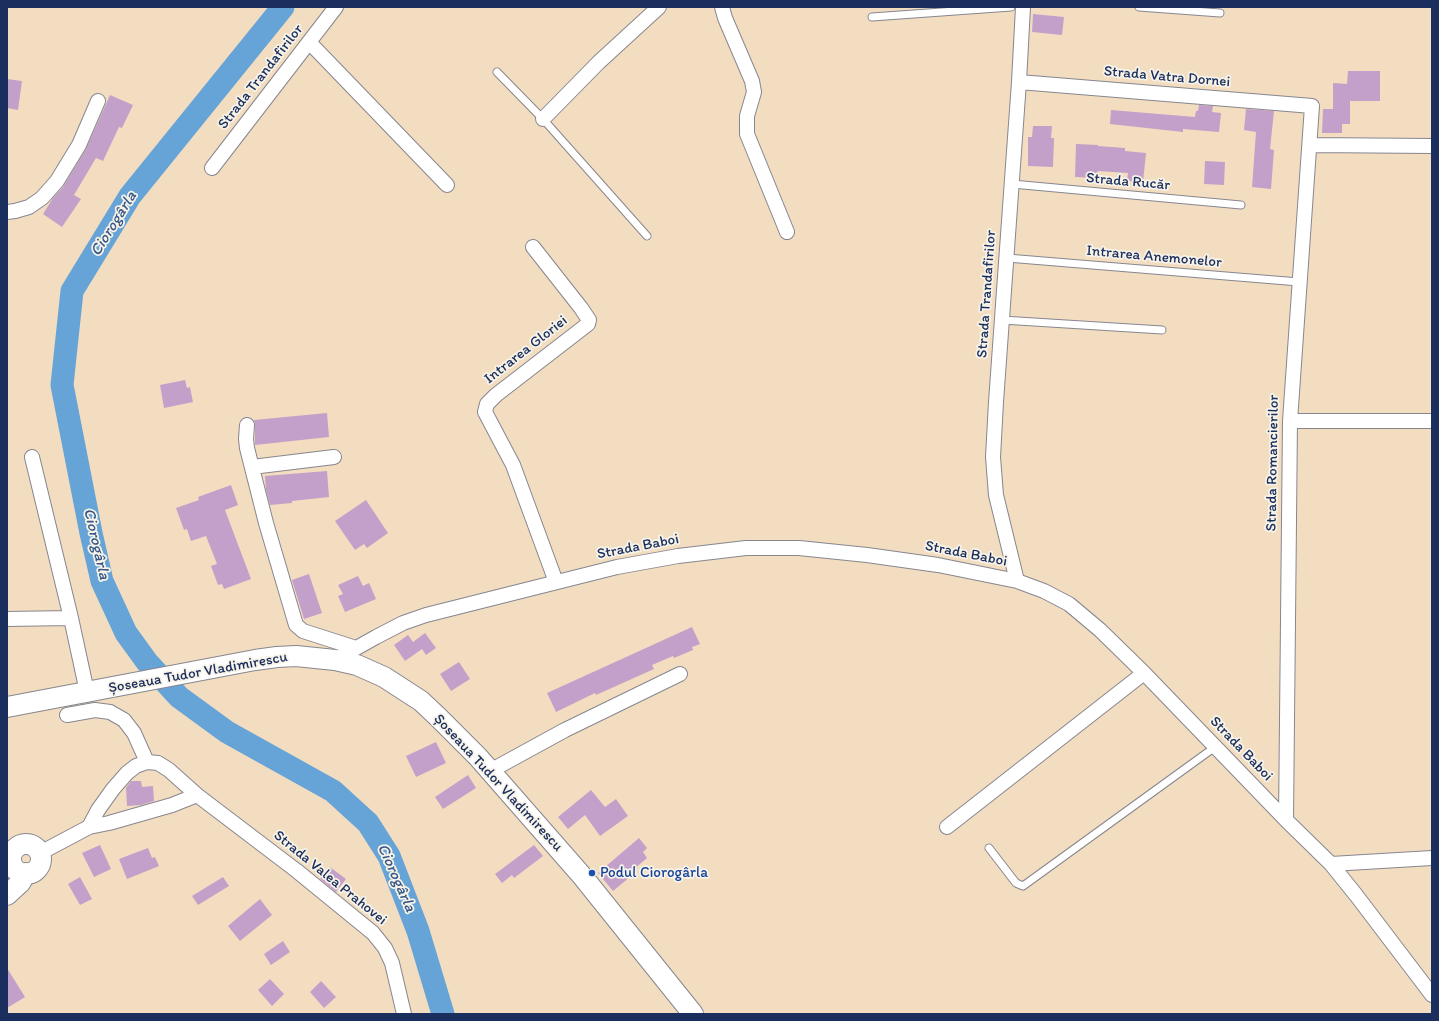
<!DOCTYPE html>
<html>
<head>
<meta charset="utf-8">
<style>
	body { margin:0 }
	#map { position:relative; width:1439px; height:1021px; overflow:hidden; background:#f3ddc0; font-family:Itim,sans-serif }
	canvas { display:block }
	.frame { position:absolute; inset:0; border:8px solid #1b2f5e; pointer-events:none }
</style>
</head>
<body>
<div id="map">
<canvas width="1439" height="1021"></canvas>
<div class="frame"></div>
</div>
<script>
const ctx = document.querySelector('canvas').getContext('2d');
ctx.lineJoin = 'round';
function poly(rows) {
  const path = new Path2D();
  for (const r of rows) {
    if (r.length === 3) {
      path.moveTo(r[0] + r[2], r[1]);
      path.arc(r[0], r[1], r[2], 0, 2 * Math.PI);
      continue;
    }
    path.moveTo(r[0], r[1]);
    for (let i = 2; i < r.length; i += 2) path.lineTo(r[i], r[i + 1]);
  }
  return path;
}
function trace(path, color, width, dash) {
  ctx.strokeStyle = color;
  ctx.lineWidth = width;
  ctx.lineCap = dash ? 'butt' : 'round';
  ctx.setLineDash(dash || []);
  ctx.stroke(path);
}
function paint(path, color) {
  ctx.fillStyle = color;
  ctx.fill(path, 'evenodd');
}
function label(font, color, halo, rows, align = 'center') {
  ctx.font = font + ' Itim,sans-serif';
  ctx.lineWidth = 3.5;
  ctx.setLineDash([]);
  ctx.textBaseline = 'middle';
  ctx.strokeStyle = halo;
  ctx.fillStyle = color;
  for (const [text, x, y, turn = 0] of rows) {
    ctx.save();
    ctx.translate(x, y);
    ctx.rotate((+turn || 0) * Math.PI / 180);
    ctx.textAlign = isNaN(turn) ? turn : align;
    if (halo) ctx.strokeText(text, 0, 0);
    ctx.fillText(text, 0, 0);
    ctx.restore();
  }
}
trace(poly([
	[283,7,130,196,72,291,62,385,91,533,102,581,126,633,147,662,179,697,227,732,333,791,368,823,389,856,418,931,443,1014]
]), '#66a3d7', 23);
paint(poly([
	[1033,14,1064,17,1062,35,1032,32],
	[1348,71,1380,71,1380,101,1350,101,1350,124,1342,124,1342,133,1322,133,1323,109,1333,109,1333,83,1347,84],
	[7,79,22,81,18,110,7,108],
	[110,95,133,105,122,128,119,127,103,161,96,158,74,195,81,199,62,227,43,214,53,198,63,187,86,149],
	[1199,105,1213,106,1212,112,1221,113,1219,132,1183,129,1183,132,1110,124,1111,110,1195,117,1196,111,1198,111],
	[1246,109,1274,111,1270,149,1274,150,1271,189,1252,187,1256,132,1244,130],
	[1033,126,1052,126,1051,138,1054,138,1053,167,1028,166,1028,137,1032,137],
	[1076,144,1098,145,1098,146,1125,148,1125,151,1146,153,1143,182,1127,181,1128,173,1098,171,1097,178,1075,177],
	[1205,161,1225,162,1224,185,1204,184],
	[185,380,187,388,190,387,193,402,164,408,160,385],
	[327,413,329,437,255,445,255,425,254,420],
	[327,471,329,497,292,501,292,503,270,505,266,490,265,476],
	[231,485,238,505,225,510,251,579,224,589,222,584,218,585,211,566,217,564,206,536,191,541,187,529,184,530,176,508,199,500,198,497],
	[366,500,388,533,367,548,364,544,355,550,335,521],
	[309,574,322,613,304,619,292,580],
	[358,576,363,586,369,583,376,599,345,612,338,596,343,594,338,585],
	[692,627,700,644,692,647,693,650,674,658,673,656,652,665,654,669,596,695,595,693,556,712,547,693],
	[425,633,436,648,426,655,422,649,405,661,394,645,408,635,413,642],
	[459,662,470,679,451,691,440,674],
	[436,742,446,763,416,777,406,756],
	[468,775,476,788,443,809,435,797],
	[131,781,141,781,142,787,153,786,154,801,141,805,127,806,126,788],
	[591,790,605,807,616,799,628,816,600,836,585,815,568,829,558,817],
	[639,838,647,848,643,852,647,858,634,869,636,872,613,891,598,873],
	[100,845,111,869,94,877,82,853],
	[534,845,543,856,514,878,512,875,502,883,495,874],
	[148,848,152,858,155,857,159,866,127,879,119,859],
	[330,867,346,879,336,892,320,879],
	[80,877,92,899,80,905,68,884],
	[223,877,229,886,198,905,192,896],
	[260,899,272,915,240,941,228,926],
	[283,941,290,952,271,965,264,954],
	[7,968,25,997,7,1008],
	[270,979,284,994,272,1006,258,990],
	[321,981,336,997,324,1008,310,992]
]), '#c3a0c9');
const lane = poly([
	[1139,7,1220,13],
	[872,17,1011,7],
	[497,72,543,119,647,236],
	[1012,184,1241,205],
	[1007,258,1299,282],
	[1002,320,1162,330],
	[989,848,1016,883,1023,886,1215,747]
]);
const street = poly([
	[722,7,725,18,752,81,754,92,747,116,747,134,787,232],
	[309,42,447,185],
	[1019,82,1312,106,1290,421,1286,820],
	[543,119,599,62,659,7],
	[1310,145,1432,146],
	[212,168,336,7],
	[7,212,15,211,29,207,42,198,57,181,79,145,98,101],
	[533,247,581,308,589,320,588,324,496,395,487,404,485,412,513,465,556,582],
	[1290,421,1432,421],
	[247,425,246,439,247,448,266,523,296,625,303,631,356,648],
	[32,457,71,618,87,692],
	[252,467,334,457],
	[1017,581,996,495,993,457,996,402,1019,82,1023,7],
	[7,619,71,618],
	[335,660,376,637,403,623,426,615,617,567,678,556,746,548,799,548,867,555,938,565,1017,581,1044,591,1069,604,1100,630,1144,673,1286,820,1331,864,1356,895,1432,995],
	[67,715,95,710,110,712,124,720,134,733,147,762],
	[490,771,565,730,680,674],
	[89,827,98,810,113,789,127,773,136,766,147,762,158,763,169,770,197,795,297,871,373,933,385,948,392,963,404,1014],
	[947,827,1144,673],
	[40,853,89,827,109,823,172,805,197,795],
	[1331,864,1432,858]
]);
const secondary = poly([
	[7,707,255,660,277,657,296,656,335,660,357,665,384,677,421,701,438,717,478,757,583,877,693,1014],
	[26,859,15],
	[7,895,20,883,26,873]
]);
trace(lane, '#87868f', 9);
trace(street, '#87868f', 16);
trace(secondary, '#87868f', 22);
trace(lane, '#fff', 7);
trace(street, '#fff', 14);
trace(secondary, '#fff', 20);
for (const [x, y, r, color] of [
	[592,873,4,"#1a4fb4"]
]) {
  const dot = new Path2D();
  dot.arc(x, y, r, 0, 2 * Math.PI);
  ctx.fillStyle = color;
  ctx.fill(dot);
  trace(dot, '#f7f3e8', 1.5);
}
label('15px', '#1b2f5e', '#f7f3e8', [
	["Strada Trandafirilor",261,77,-52],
	["Strada Vatra Dornei",1167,77,5],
	["Strada Rucăr",1128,182,5],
	["Intrarea Anemonelor",1154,257,5],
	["Strada Trandafirilor",987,294,-86],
	["Intrarea Gloriei",526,350,-38],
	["Strada Romancierilor",1273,463,-89],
	["Strada Baboi",638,547,-11],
	["Strada Baboi",966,554,11],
	["Șoseaua Tudor Vladimirescu",198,673,-10],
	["Strada Baboi",1241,749,46],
	["Șoseaua Tudor Vladimirescu",498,783,47],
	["Strada Valea Prahovei",330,878,39]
]);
label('15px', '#164399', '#f7f3e8', [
	["Podul Ciorogârla",600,873]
], 'left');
label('italic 16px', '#355888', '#f7f3e8', [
	["Ciorogârla",114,224,-58],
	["Ciorogârla",96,544,77],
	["Ciorogârla",396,878,66]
]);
</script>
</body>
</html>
